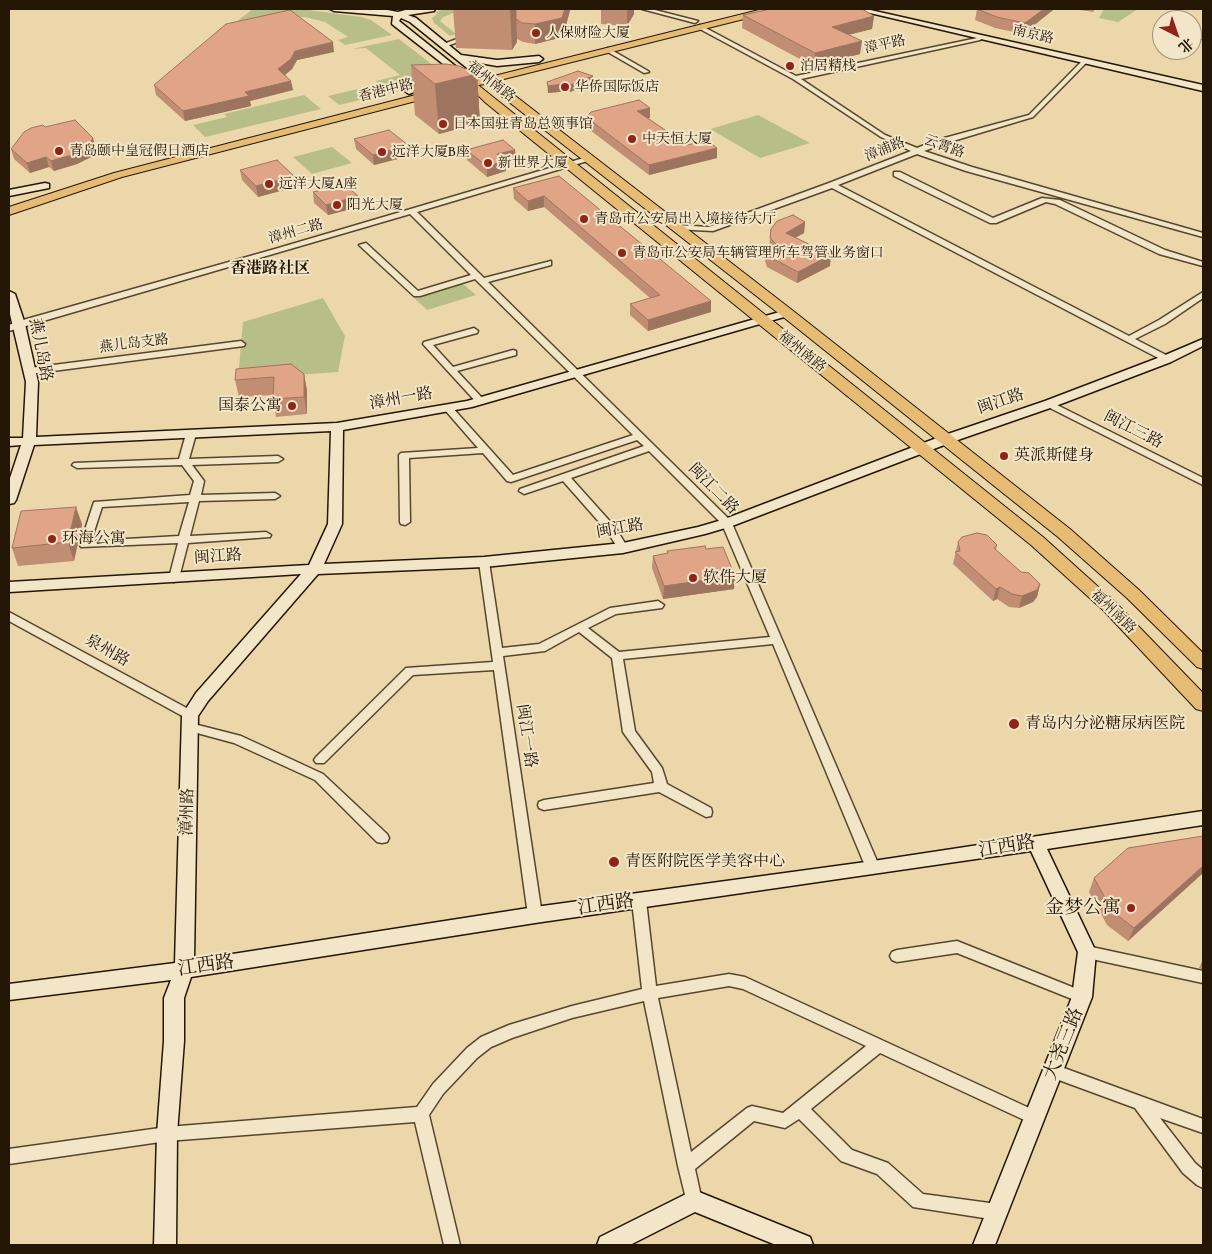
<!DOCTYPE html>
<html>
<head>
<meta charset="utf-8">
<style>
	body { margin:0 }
	#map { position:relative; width:1212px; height:1254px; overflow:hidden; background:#ecd7aa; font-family:"Gentium Book Plus","Noto Serif SC",serif }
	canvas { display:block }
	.frame { position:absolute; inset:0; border:10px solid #241605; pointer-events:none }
	.north { position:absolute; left:1152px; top:10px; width:50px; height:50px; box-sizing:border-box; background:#f3e5c8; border:1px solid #a0927a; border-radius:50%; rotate:139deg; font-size:14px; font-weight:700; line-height:20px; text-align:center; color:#241605 }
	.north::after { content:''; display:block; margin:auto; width:18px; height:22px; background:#8f2418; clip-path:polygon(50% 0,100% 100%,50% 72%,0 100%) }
</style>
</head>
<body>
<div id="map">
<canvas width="1212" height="1254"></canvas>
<div class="frame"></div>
<div class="north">北</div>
</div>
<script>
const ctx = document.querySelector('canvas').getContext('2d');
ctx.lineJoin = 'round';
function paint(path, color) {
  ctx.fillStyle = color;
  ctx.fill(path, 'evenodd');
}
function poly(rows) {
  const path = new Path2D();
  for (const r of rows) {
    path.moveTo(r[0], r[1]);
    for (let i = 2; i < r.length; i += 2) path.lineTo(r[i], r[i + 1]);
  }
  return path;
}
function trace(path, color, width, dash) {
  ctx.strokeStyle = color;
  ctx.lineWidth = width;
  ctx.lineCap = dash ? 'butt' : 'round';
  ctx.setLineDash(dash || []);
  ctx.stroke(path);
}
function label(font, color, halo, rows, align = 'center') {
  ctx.font = font + ' "Gentium Book Plus","Noto Serif SC",serif';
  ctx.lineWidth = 4;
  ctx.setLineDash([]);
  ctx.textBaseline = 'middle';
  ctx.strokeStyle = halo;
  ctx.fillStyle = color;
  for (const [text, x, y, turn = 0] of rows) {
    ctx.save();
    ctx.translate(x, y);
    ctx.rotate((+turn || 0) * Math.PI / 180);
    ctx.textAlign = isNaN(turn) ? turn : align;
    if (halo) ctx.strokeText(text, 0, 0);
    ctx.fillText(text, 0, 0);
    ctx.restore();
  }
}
paint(poly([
	[253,9,301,9,361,17,371,20,392,35,345,45,338,40,348,37,325,22,305,17,288,17,228,28],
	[445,9,464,9,443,17,440,21,456,34,450,36,434,23,432,18,437,14,436,12],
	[1104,9,1138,9,1118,22,1099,18],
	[399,39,438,69,419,86,339,105,328,96,379,84,376,81,400,75,366,48,352,49],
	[304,95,321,109,205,137,193,125,227,117,224,114],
	[758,115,810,143,760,158,710,129],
	[332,147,352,163,312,174,293,157],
	[461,282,476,295,427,310,413,297],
	[323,298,345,336,338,372,238,379,243,322]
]), '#b8be88');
const street = poly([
	[642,9,651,9,698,21,695,23,642,9],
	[700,25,796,76,982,37,983,38,980,40,801,79,885,135,917,148,937,140,1029,115,1083,60,1087,60,1087,62,1033,117,943,144,924,151,972,167,1203,233,1203,237,966,171,917,154,838,185,1129,336,1159,320,1203,292,1203,298,1165,324,1135,339,1170,357,1170,361,1164,361,832,188,713,231,673,229,673,225,676,225,709,227,829,183,911,151,881,137,793,79,698,28,697,27,700,25],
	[1192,33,1203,35,1203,39,1192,37,1192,33],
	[470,34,473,36,472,37,444,47,441,45,470,34],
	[608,48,648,71,649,72,644,73,606,51,605,50,608,48],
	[587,157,594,159,417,212,484,278,551,261,551,265,488,282,731,521,880,868,878,872,873,873,868,872,866,868,773,644,623,659,635,731,662,768,667,784,711,808,712,812,711,816,706,817,659,792,544,810,539,808,538,805,539,802,544,800,654,783,652,772,623,732,612,658,579,632,545,651,503,656,542,915,540,919,535,921,530,919,528,915,494,670,413,675,324,763,316,763,314,760,316,757,406,668,493,662,479,562,480,560,484,559,489,562,502,648,539,644,610,608,658,601,664,605,662,608,616,614,588,628,619,652,770,637,722,524,649,451,571,478,615,527,628,548,627,550,619,550,607,531,563,481,524,494,519,491,520,489,644,446,637,440,511,482,507,481,483,453,409,458,410,522,405,525,401,524,400,522,399,455,401,453,478,448,445,410,445,406,451,406,513,475,633,435,475,279,420,296,414,296,359,245,366,243,418,291,471,275,410,214,9,331,9,325,16,322,275,249,587,157],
	[894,172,900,172,993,218,1042,198,1060,200,1165,250,1203,262,1203,266,1159,254,1055,204,1046,202,996,223,990,223,894,176,894,172],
	[474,328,478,331,477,333,433,345,453,367,513,350,516,351,516,355,457,371,485,401,480,404,477,403,423,344,424,342,474,328],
	[241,341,245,344,244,346,30,374,25,371,30,368,241,341],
	[1049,401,1203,478,1203,485,1046,406,1046,402,1049,401],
	[191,431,196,434,189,459,278,456,283,459,278,462,192,465,204,481,201,495,275,493,280,496,275,499,199,501,190,536,266,532,271,535,270,537,188,543,179,578,174,582,169,578,178,543,81,547,80,545,94,502,190,495,194,481,182,465,77,468,72,465,74,463,179,459,186,434,191,431],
	[189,502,179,536,91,541,102,507,189,502],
	[9,612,194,712,196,715,194,718,190,719,186,718,9,621,9,612],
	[190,723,241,736,323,774,387,834,389,838,387,842,382,843,377,842,315,780,234,743,186,730,184,727,186,724,190,723],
	[639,895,644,897,646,901,656,986,729,974,745,977,1040,1113,1043,1118,1040,1123,1035,1125,880,1053,811,1109,852,1150,888,1163,923,1194,997,1204,1003,1206,1005,1212,1003,1218,997,1220,913,1207,877,1174,841,1161,799,1119,785,1128,754,1121,695,1169,702,1201,700,1207,694,1209,688,1207,678,1166,644,1001,572,1018,512,1038,491,1047,477,1058,443,1094,429,1115,460,1245,444,1245,415,1122,167,1141,9,1164,9,1149,167,1127,417,1107,433,1084,467,1048,481,1037,509,1025,572,1006,642,989,632,901,634,897,639,895],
	[729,986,743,989,866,1046,783,1113,752,1106,747,1108,691,1152,658,998,729,986],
	[957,941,1087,993,1089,997,1087,1001,1082,1003,957,953,897,962,892,960,890,956,892,952,897,950,957,941],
	[1087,946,1203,971,1203,983,1087,958,1082,956,1080,952,1082,948,1087,946],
	[1053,1064,1203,1119,1203,1133,1160,1118,1195,1163,1203,1170,1203,1188,1197,1185,1183,1173,1135,1108,1048,1076,1045,1071,1048,1066,1053,1064]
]);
const secondary = poly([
	[330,9,382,9,398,12,409,9,435,9,434,11,408,15,416,18,461,55,497,60,539,56,543,59,539,62,497,66,469,61,484,74,477,76,410,22,401,18,399,21,464,73,464,77,461,78,392,24,393,16,334,11,330,9],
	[853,9,866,9,1203,85,1203,91,853,9],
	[431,79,434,80,434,84,409,94,405,91,431,79],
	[45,183,49,184,49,188,9,196,9,190,45,183],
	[9,291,15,294,25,324,38,382,36,437,337,423,467,401,783,311,791,311,793,313,791,315,472,407,343,430,342,524,324,564,484,557,623,543,698,527,722,520,942,436,1045,401,1163,356,1203,339,1203,346,1171,362,1053,407,952,442,732,526,705,534,623,553,484,567,318,574,208,701,198,716,194,960,535,907,873,861,1203,811,1203,825,1047,849,1096,952,1092,997,995,1245,973,1245,1072,997,1078,952,1031,851,535,923,191,977,184,998,184,1041,177,1134,176,1245,154,1245,157,1134,164,1041,164,998,171,980,9,1000,9,984,175,963,182,715,196,693,301,574,9,592,9,582,309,565,328,524,331,431,34,445,16,500,14,503,9,504,9,481,21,445,9,446,9,438,23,438,26,382,9,310,9,291],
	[694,1190,810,1237,813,1245,776,1245,695,1212,630,1245,597,1245,600,1237,694,1190]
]);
const primary = poly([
	[763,9,778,9,776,11,496,81,792,310,1070,529,1139,590,1203,653,1203,669,1197,667,1127,598,1058,537,782,316,486,84,478,85,1043,537,1115,602,1203,693,1203,711,1196,709,1103,610,1031,545,486,103,460,78,465,75,475,82,480,79,475,74,476,72,484,72,490,77,763,9],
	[435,90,439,91,440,93,439,95,122,177,9,215,9,207,114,173,435,90]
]);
trace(street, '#56462e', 3);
trace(secondary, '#241605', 3);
trace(primary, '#241605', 2);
paint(street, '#f3e5c8');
paint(secondary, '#f3e5c8');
paint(primary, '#e6bc75');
paint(poly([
	[453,9,570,9,570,10,563,37,535,44,523,42,517,39,517,42,512,50,456,48],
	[601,9,634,9,634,14,627,26,601,24],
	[977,9,1053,10,1023,34,995,28,975,20],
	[1074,9,1095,9,1093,12],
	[743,15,874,16,872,29,848,35,860,54,813,66,742,28],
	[334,52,297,60,292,69,285,75,293,90,250,101,251,106,185,121,156,95,154,85],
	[411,65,477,74,480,123,439,134,415,115],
	[593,76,593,83,570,92,569,91,548,93,547,82],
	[586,117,650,118,648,118,687,145,717,148,717,158,649,175,586,127],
	[45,127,96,148,91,157,77,164,54,171,49,167,30,173,14,159,11,149],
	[354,139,408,145,409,156,374,165,356,149],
	[466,150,515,150,516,160,506,163,506,171,487,177,467,160],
	[240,170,295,187,258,197,242,180],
	[559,176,711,312,648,331,630,315,630,304,650,298,544,207,528,211,514,199,513,188],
	[313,192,359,207,328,215,314,203],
	[805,222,804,233,795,238,830,266,797,283,767,267,765,261,766,250,769,248,771,229],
	[304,374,307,391,307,414,276,417,273,399,273,395,239,397,235,380],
	[82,524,74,561,18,566,12,548],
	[958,542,997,545,996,550,1021,572,1040,584,1037,597,1033,602,1019,608,1009,607,997,599,993,601,953,564],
	[706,549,734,589,663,599,652,568,653,556,667,554,667,551],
	[1203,836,1203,873,1128,941,1107,925,1089,892,1094,878],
	[1203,959,1203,970,1199,968]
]), '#c18e74');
paint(poly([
	[510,9,516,9,517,42,512,50],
	[565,9,570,9,570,10,563,37,535,44,535,24],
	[627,9,634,9,634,14,627,26],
	[1044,9,1059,9,1053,10,1023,34,1025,23],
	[874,16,872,29,831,39,832,27],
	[862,41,860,54,813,66,815,53],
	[333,42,334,52,297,60,292,69,280,79,278,69,295,51],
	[477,74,480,123,439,134,435,84],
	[593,76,593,83,570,92,570,85],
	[291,81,293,90,250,101,251,106,185,121,183,111,245,92],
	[569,83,569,91,548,93,548,86],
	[650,108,650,118,637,121,637,111],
	[93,138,96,148,91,157,77,164,54,171,51,161],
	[408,145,409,156,374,165,373,155],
	[717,148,717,158,649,175,649,165],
	[515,150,516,160,506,163,506,171,487,177,487,166,497,154],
	[46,157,49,167,30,173,27,163],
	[294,176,295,187,258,197,256,186],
	[358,196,359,207,328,215,326,205],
	[544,196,544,207,528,211,528,201],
	[805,222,804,233,784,244,786,233],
	[831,255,830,266,797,283,798,272],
	[711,301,711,312,648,331,648,320],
	[304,374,307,391,307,414,304,397],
	[76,507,82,524,74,561,68,542],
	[735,576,734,589,663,599,664,586],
	[1040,584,1037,597,1033,602,1019,608,1022,596],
	[1000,587,997,599,993,601,996,589],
	[1203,866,1203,873,1128,941,1134,928]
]), '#9d745e');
const building = poly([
	[516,9,565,9,562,18,535,24,522,23,516,19,516,9],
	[771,9,862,9,874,16,832,27,862,41,815,53,743,15,771,9],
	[977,9,1044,9,1025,23,997,17,977,9],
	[290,10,333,42,295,51,291,59,278,69,291,81,245,92,249,96,183,111,154,85,226,24,290,10],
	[446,64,459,66,477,74,435,84,411,65,446,64],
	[578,71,593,76,570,85,569,83,548,86,547,82,578,71],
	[639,100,650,108,637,111,687,145,707,140,717,148,649,165,586,117,591,112,639,100],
	[75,120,93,138,88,147,75,154,51,161,46,157,27,163,11,149,24,132,31,128,43,125,45,127,75,120],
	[389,130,408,145,373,155,354,139,389,130],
	[503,140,515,150,497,154,506,161,487,166,466,150,503,140],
	[277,160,294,176,256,186,240,170,277,160],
	[559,176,711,301,648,320,630,304,660,295,544,196,528,201,513,188,559,176],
	[344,184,358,196,326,205,313,192,344,184],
	[793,215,805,222,786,233,831,255,798,272,768,256,766,250,777,245,770,238,771,229,777,221,793,215],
	[291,364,304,374,304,397,273,399,274,377,235,380,236,369,291,364],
	[76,507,68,542,12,548,21,511,76,507],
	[977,533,987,535,997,545,994,548,1021,572,1029,573,1040,584,1037,590,1022,596,1012,594,1000,587,996,589,955,552,960,551,958,542,962,537,977,533],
	[705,546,706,549,723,547,735,576,664,586,653,556,668,553,667,551,705,546],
	[1203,836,1203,866,1134,928,1113,912,1094,878,1128,848,1203,836]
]);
paint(building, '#e0a587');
trace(building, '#9d745e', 1);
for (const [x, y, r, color] of [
	[536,33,5,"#8f2418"],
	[790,66,5,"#8f2418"],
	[565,87,5,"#8f2418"],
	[443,124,5,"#8f2418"],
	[632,139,5,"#8f2418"],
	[59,151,5,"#8f2418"],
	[382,152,5,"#8f2418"],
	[488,163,5,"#8f2418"],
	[269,184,5,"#8f2418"],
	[337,205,5,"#8f2418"],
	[584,219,5,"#8f2418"],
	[622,253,5,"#8f2418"],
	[292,406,5,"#8f2418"],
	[1004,456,5,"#8f2418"],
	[52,539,5,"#8f2418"],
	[693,578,5,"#8f2418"],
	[1014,724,6,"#8f2418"],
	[614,862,6,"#8f2418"],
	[1131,908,5,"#8f2418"]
]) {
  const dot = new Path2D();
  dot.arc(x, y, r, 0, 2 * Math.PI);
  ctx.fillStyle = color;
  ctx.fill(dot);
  trace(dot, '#f3e5c8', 2);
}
label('14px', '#241605', '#f3e5c8', [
	["人保财险大厦",546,33],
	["泊居精栈",800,66],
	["华侨国际饭店",575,87],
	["日本国驻青岛总领事馆",453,124],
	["中天恒大厦",642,139],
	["青岛颐中皇冠假日酒店",69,151],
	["远洋大厦B座",392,152],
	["新世界大厦",498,163],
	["远洋大厦A座",279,184],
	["阳光大厦",347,205],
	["青岛市公安局出入境接待大厅",594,219],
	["青岛市公安局车辆管理所车驾管业务窗口",632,253]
], 'left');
label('14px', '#241605', '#f3e5c8', [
	["南京路",1033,35,13],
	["漳平路",885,45,-12],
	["福州南路",491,82,38],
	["香港中路",386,91,-14],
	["云霄路",944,147,20],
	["漳浦路",885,150,-22],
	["漳州二路",296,232,-16],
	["燕儿岛支路",134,344,-7],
	["福州南路",802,352,39],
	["福州南路",1113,612,44]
]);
label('bold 16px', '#241605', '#f3e5c8', [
	["香港路社区",270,269]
]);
label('16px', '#241605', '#f3e5c8', [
	["燕儿岛路",40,350,79],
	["漳州一路",401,399,-10],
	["闽江路",1001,402,-19],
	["闽江三路",1133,430,27],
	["闽江二路",713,489,46],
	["闽江路",620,529,-10],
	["闽江路",218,557,-4],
	["泉州路",107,651,29],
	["闽江一路",526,736,82],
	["漳州路",188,812,-89]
]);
label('16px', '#241605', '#f3e5c8', [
	["国泰公寓",282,406,"right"],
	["英派斯健身",1014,456],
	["环海公寓",62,539],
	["软件大厦",703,578],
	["青岛内分泌糖尿病医院",1025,724],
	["青医附院医学美容中心",625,862]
], 'left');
label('19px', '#241605', '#f3e5c8', [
	["江西路",1007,847,-9],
	["江西路",606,905,-8],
	["江西路",206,966,-8],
	["大尧三路",1064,1044,-68]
]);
label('19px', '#241605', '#f3e5c8', [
	["金梦公寓",1121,908]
], 'right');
</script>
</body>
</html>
